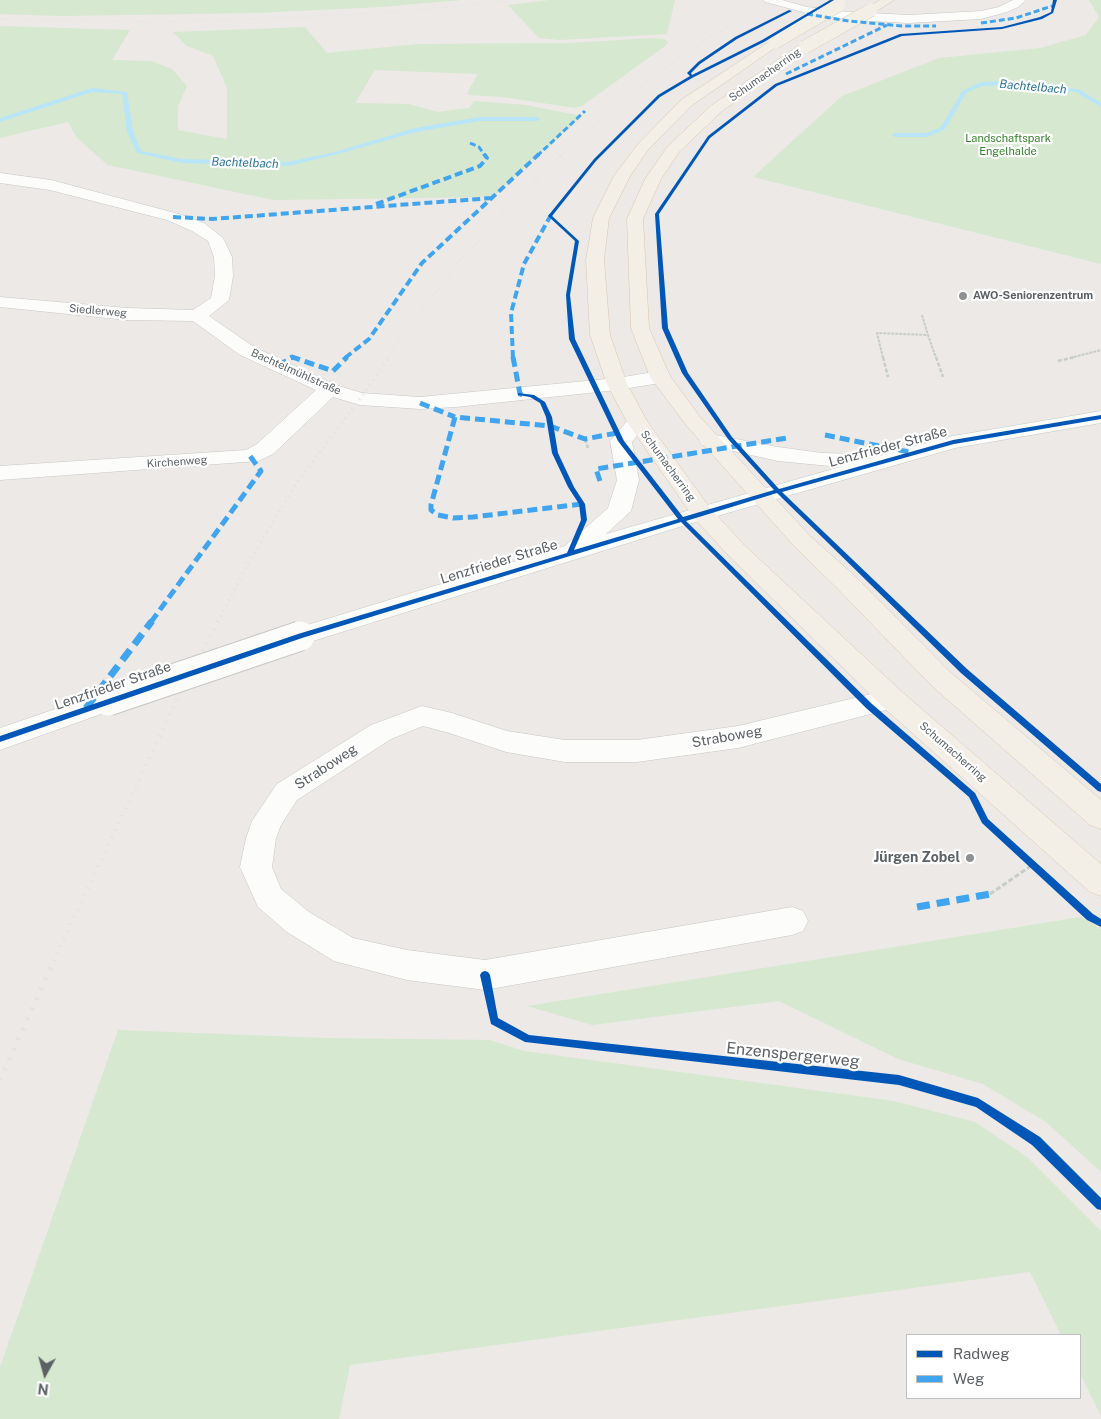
<!DOCTYPE html>
<html>
<head>
<meta charset="utf-8">
<style>
	body { margin:0 }
	#map { position:relative; width:1101px; height:1419px; overflow:hidden; background:#ece9e6; font-family:"Public Sans",sans-serif }
	canvas { display:block }
	.legend { position:absolute; left:906px; top:1334px; width:175px; height:65px; box-sizing:border-box; background:#fff; border:1px solid #bdc0c1; margin:0; padding:6px 9px; list-style:none; font-size:15px; color:#5b6165 }
	.legend li { display:flex; align-items:center; gap:10px; height:25px }
	.legend b { width:25px; border:1px solid #bdc0c1 }
	.north { position:absolute; left:20px; top:1349px; width:50px; height:50px; -webkit-text-stroke:4px #fff; paint-order:stroke; rotate:187deg; font-size:14px; font-weight:700; line-height:20px; text-align:center; color:#5b6165 }
	.north::after { content:''; display:block; margin:auto; width:18px; height:22px; background:#5b6165; clip-path:polygon(50% 0,100% 100%,50% 72%,0 100%) }
</style>
</head>
<body>
<div id="map">
<canvas width="1101" height="1419"></canvas>
<ul class="legend">
<li><b style="height:6px;background:#0057b8"></b>Radweg</li>
<li><b style="height:6px;background:#40a5ee"></b>Weg</li>
</ul>
<div class="north">N</div>
</div>
<script>
const ctx = document.querySelector('canvas').getContext('2d');
ctx.lineJoin = 'round';
function paint(path, color) {
  ctx.fillStyle = color;
  ctx.fill(path, 'evenodd');
}
function poly(rows) {
  const path = new Path2D();
  for (const r of rows) {
    path.moveTo(r[0], r[1]);
    for (let i = 2; i < r.length; i += 2) path.lineTo(r[i], r[i + 1]);
  }
  return path;
}
function trace(path, color, width, dash) {
  ctx.strokeStyle = color;
  ctx.lineWidth = width;
  ctx.lineCap = dash ? 'butt' : 'round';
  ctx.setLineDash(dash || []);
  ctx.stroke(path);
}
function label(font, color, halo, rows, align = 'center') {
  ctx.font = font + ' "Public Sans",sans-serif';
  ctx.lineWidth = 4.5;
  ctx.setLineDash([]);
  ctx.textBaseline = 'middle';
  ctx.strokeStyle = halo;
  ctx.fillStyle = color;
  for (const [text, x, y, turn = 0] of rows) {
    ctx.save();
    ctx.translate(x, y);
    ctx.rotate((+turn || 0) * Math.PI / 180);
    ctx.textAlign = isNaN(turn) ? turn : align;
    if (halo) ctx.strokeText(text, 0, 0);
    ctx.fillText(text, 0, 0);
    ctx.restore();
  }
}
paint(poly([
	[0,0,462,0,380,7,254,13,61,16,0,14],
	[550,0,675,0,667,34,559,40,539,38,508,5],
	[1089,0,1101,0,1101,264,753,177,842,96,939,58,1040,48,1086,35,1099,17],
	[0,26,130,30,112,60,151,61,172,69,187,86,178,106,178,130,227,139,227,88,213,56,187,46,173,32,305,27,327,53,418,44,568,43,654,38,664,39,668,42,665,46,582,106,575,108,503,97,469,95,467,93,478,74,375,70,355,103,409,104,438,112,469,108,474,101,526,105,582,116,493,197,273,200,108,165,77,138,68,122,0,138],
	[1081,917,1101,929,1101,1172,1046,1122,983,1084,898,1059,779,1001,592,1025,527,1006],
	[118,1030,326,1038,490,1040,524,1051,894,1101,975,1122,1027,1157,1101,1231,1101,1416,1080,1373,1080,1335,1061,1335,1030,1272,350,1365,339,1419,0,1419,0,1367]
]), '#d6e8cf');
paint(poly([
	[1007,81,1047,84,1080,90,1101,103,1101,107,1076,92,1047,88,1007,85,982,86,966,93,945,129,927,137,895,137,892,135,895,133,926,133,941,127,962,91,981,82,1007,81],
	[92,88,127,92,133,132,141,151,182,159,288,162,335,152,415,128,479,117,537,117,540,119,537,121,479,121,416,132,338,154,288,166,182,163,137,153,127,132,122,94,92,92,0,122,0,118,92,88]
]), '#b8e6f8');
const minor = poly([
	[763,0,782,0,807,7,849,12,909,15,981,11,999,7,1013,0,1026,0,1018,7,1007,12,981,19,909,23,849,20,807,13,765,2,763,0],
	[0,173,51,180,179,214,204,223,223,238,232,257,233,276,229,300,209,316,254,347,336,385,362,393,420,397,617,378,660,371,667,373,670,377,667,381,660,383,617,390,456,407,420,409,360,405,333,397,273,454,258,461,0,480,0,466,246,450,257,444,316,390,240,355,193,321,127,320,0,307,0,297,127,308,193,310,211,298,215,276,214,257,208,241,192,231,167,220,50,190,0,183,0,173],
	[1101,411,1101,423,955,448,689,524,300,645,291,642,287,636,291,630,565,546,608,508,617,480,610,441,630,418,637,416,644,418,647,422,632,442,639,480,631,511,606,534,840,467,778,461,710,446,702,445,699,440,702,435,710,434,778,447,822,453,858,454,866,456,868,459,953,436,1101,411],
	[892,689,902,692,906,699,902,706,738,748,637,762,565,762,506,752,449,733,423,726,391,739,297,800,281,825,276,838,272,867,281,889,309,912,353,938,407,950,485,960,792,907,803,911,808,921,803,931,792,935,485,990,407,980,334,961,287,932,258,907,240,867,246,838,252,821,277,784,371,725,422,706,452,713,507,731,565,740,637,740,738,726,892,689],
	[108,691,118,694,122,701,118,708,0,750,0,728,108,691]
]);
const major = poly([
	[880,0,894,0,875,12,867,12,865,10,867,8,880,0],
	[775,38,779,39,781,42,779,45,691,106,648,150,630,176,609,218,604,260,610,335,627,384,647,421,710,508,744,545,902,692,1101,864,1101,896,1090,892,882,706,728,555,694,518,627,422,607,384,590,335,586,260,593,218,614,176,638,144,681,100,775,38],
	[805,43,811,47,809,50,722,111,679,152,661,179,643,219,649,328,670,376,700,417,811,537,855,576,950,672,1101,800,1101,829,1090,825,932,686,837,588,795,547,686,425,650,377,631,328,627,219,645,179,668,146,712,105,801,44,805,43]
]);
trace(minor, '#c7c7c7', 1);
trace(major, '#d6c6b2', 1);
trace(poly([
	[922,315,928,335],
	[883,358,877,333,928,335,936,358],
	[1070,358,1101,350]
]), '#c7cdc9', 2, [3, 1]);
trace(poly([
	[883,357,888,377],
	[936,357,943,377],
	[1058,361,1075,357],
	[585,439,588,448]
]), '#c7cdc9', 2.5, [4, 2]);
trace(poly([
	[990,894,1031,866]
]), '#c7cdc9', 3, [5, 2.5]);
paint(minor, '#fcfcfb');
paint(major, '#f3efe7');
trace(poly([
	[0,19,153,22,252,19,382,13,520,0],
	[561,156,582,135,652,77,701,43,772,0]
]), '#e2e2e2', 2, [0.5, 3]);
trace(poly([
	[388,358,412,322,457,264,514,202,562,154]
]), '#e2e2e2', 2.5, [0.5, 4]);
trace(poly([
	[218,622,250,560,296,484,360,399,389,357]
]), '#e2e2e2', 3, [1, 5]);
trace(poly([
	[50,968,172,710,218,621]
]), '#e2e2e2', 4, [1, 7]);
trace(poly([
	[0,1080,51,967]
]), '#e2e2e2', 5, [2, 9]);
const minorBridge = poly([
	[108,701,300,636]
]);
const majorBridge = poly([
	[775,42,839,5],
	[805,47,871,10]
]);
trace(minorBridge, '#c7c7c7', 31, []);
trace(majorBridge, '#d6c6b2', 14, []);
trace(minorBridge, '#fcfcfb', 29);
trace(majorBridge, '#f3efe7', 13);
trace(poly([
	[807,14,849,21,902,26,936,26],
	[981,23,1016,18,1052,6],
	[786,74,887,25],
	[470,143,479,147,485,156],
	[537,156,585,111]
]), '#40a5ee', 3, [6, 3]);
trace(poly([
	[376,204,480,166,487,158,484,154],
	[173,217,212,219,492,198],
	[291,358,295,358],
	[345,358,369,339,422,263,539,154],
	[513,358,511,313,524,264,552,213]
]), '#40a5ee', 4, [8, 4]);
trace(poly([
	[513,357,520,394,524,395],
	[278,366,292,357,333,371,347,357],
	[420,403,455,417],
	[825,435,909,452],
	[600,481,596,469,787,438],
	[582,504,473,517,453,518,438,515,431,510,431,505,455,417,550,426,585,439,617,433],
	[151,622,261,471,250,456]
]), '#40a5ee', 5, [10, 5]);
trace(poly([
	[86,708,152,621],
	[917,907,990,894]
]), '#40a5ee', 7, [13, 7]);
paint(poly([
	[830,0,834,0,764,42,692,78,660,97,596,161,552,216,579,241,570,295,575,339,624,441,683,517,774,490,728,439,682,373,662,328,655,214,708,136,775,84,900,34,1002,27,1040,17,1051,12,1053,0,1057,0,1053,13,1042,19,1002,29,902,36,777,86,710,138,659,214,668,328,688,373,732,437,779,489,953,440,1101,415,1101,419,954,444,782,492,967,669,1101,784,1101,792,1098,791,961,673,777,493,686,521,872,704,975,793,988,819,1093,914,1101,919,1101,927,1087,920,982,823,969,797,866,708,681,522,302,638,0,742,0,736,298,634,567,553,581,520,579,504,568,487,552,453,546,417,540,403,530,397,518,395,518,393,534,395,545,402,552,417,558,453,574,487,585,504,587,520,574,550,678,519,618,441,569,339,566,295,575,241,548,216,594,159,658,95,690,76,687,73,698,62,735,37,789,10,792,11,737,39,700,64,691,73,692,75,762,40,830,0],
	[485,971,488,972,490,975,498,1018,529,1035,899,1075,978,1098,1040,1137,1101,1198,1101,1210,1097,1209,1032,1145,976,1107,899,1085,525,1042,491,1024,480,975,482,972,485,971]
]), '#0057b8');
for (const [x, y, r, color] of [
	[963,296,5,"#8e9192"],
	[970,858,5,"#8e9192"]
]) {
  const dot = new Path2D();
  dot.arc(x, y, r, 0, 2 * Math.PI);
  ctx.fillStyle = color;
  ctx.fill(dot);
  trace(dot, '#fff', 2);
}
label('11px', '#5b6165', '#fff', [
	["Schumacherring",765,75,-35],
	["Siedlerweg",98,311,5],
	["Bachtelmühlstraße",296,372,24],
	["Kirchenweg",177,462,-4],
	["Schumacherring",668,466,54],
	["Schumacherring",953,752,41]
]);
label('11px', '#37822d', '#fff', [
	["Landschaftspark",1008,139],
	["Engelhalde",1008,152]
]);
label('bold 11px', '#5b6165', '#fff', [
	["AWO-Seniorenzentrum",973,296]
], 'left');
label('italic 12px', '#31779d', '#fff', [
	["Bachtelbach",1033,87,5],
	["Bachtelbach",245,163,2]
]);
label('14px', '#5b6165', '#fff', [
	["Lenzfrieder Straße",888,447,-15],
	["Lenzfrieder Straße",499,562,-17],
	["Lenzfrieder Straße",113,686,-19],
	["Straboweg",727,737,-10],
	["Straboweg",326,767,-33]
]);
label('bold 14px', '#5b6165', '#fff', [
	["Jürgen Zobel",960,858]
], 'right');
label('16px', '#5b6165', '#fff', [
	["Enzenspergerweg",793,1055,6]
]);
</script>
</body>
</html>
